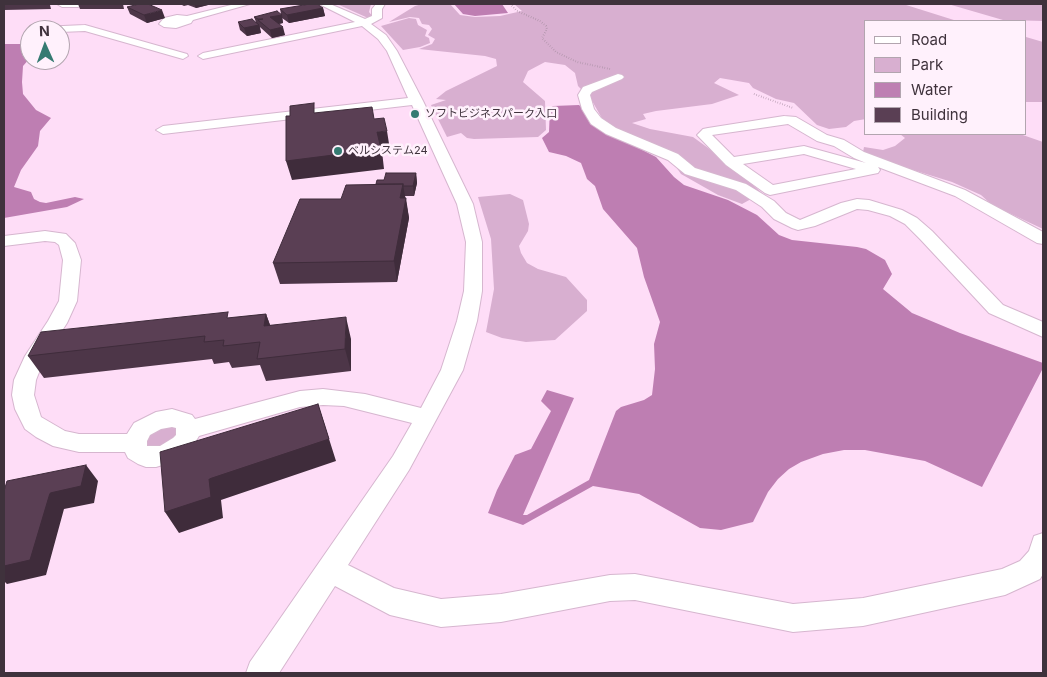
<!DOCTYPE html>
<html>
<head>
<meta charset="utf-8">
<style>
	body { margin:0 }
	#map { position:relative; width:1047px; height:677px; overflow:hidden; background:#feddf7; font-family:Inter,sans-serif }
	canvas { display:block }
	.frame { position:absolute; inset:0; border:5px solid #3f323c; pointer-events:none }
	.legend { position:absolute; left:864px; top:20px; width:162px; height:115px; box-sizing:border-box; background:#fff1fc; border:1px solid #b2a5af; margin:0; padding:6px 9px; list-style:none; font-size:15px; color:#3f323c }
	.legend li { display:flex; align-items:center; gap:10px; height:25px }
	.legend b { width:25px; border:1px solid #b2a5af }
	.north { position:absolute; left:20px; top:20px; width:50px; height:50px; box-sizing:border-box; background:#fff1fc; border:1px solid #b2a5af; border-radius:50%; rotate:358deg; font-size:14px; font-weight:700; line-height:20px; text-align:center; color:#3f323c }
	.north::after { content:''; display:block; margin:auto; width:18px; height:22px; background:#357b72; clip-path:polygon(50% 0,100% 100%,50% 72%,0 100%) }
</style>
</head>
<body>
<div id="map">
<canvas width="1047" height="677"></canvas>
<div class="frame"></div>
<ul class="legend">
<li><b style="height:6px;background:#fff"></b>Road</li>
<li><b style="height:14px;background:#d8afd0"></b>Park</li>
<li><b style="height:14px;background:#be7eb2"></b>Water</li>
<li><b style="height:14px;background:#5a3f54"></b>Building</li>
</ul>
<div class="north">N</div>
</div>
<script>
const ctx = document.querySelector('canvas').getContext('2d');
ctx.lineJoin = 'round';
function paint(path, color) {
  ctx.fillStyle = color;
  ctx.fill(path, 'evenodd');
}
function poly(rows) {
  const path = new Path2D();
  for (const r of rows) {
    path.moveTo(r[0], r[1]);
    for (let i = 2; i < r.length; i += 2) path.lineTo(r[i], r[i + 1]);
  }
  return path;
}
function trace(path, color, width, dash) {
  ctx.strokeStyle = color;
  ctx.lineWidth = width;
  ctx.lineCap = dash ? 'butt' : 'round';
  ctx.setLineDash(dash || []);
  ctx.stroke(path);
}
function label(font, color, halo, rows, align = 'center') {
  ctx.font = font + ' Inter,"Noto Sans JP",sans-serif';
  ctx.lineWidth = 5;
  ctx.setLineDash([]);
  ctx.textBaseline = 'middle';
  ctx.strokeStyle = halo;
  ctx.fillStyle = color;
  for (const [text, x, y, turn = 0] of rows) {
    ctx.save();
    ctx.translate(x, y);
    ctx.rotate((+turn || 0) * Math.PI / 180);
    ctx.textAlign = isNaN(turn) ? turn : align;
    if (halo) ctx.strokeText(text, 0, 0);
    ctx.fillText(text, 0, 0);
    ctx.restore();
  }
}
paint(poly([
	[337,4,371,4,369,12,373,17,368,18],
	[422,4,450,4,460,15,475,17,500,16,522,11,514,4,903,4,957,21,866,21,866,119,854,121,846,127,829,129,817,125,794,103,776,99,753,88,749,83,720,78,714,83,739,95,712,104,656,111,643,114,646,119,632,123,650,129,693,137,726,161,762,193,742,204,718,195,681,174,664,150,626,135,604,122,591,99,578,86,575,73,565,65,545,62,528,71,523,82,545,101,546,130,538,137,474,139,467,138,461,133,447,137,431,105,446,100,436,99,446,91,497,66,496,59,485,56,419,49,432,44,435,39,428,35,432,29,429,25,422,24,419,18,410,17,389,22,415,6],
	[948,4,1043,4,1043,21,1003,20],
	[409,18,416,19,418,25,427,30,425,36,429,38,430,43,420,47,403,50,381,26],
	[1026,37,1043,42,1043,102,1026,102],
	[900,134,1020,134,1043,142,1043,229,992,205,981,195,952,182,874,158,863,152,864,147,883,150,895,146,905,138],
	[510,194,523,200,529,224,528,231,519,246,521,253,527,263,538,269,566,277,587,300,587,311,555,340,526,342,502,338,486,332,494,289,491,239,478,197],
	[165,425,175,427,177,431,176,437,162,447,148,447,146,445,146,436]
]), '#d8afd0');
paint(poly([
	[454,4,502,4,508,13,475,16,463,14],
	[4,44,30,44,30,58,23,66,22,82,23,94,36,110,51,118,40,131,38,146,21,170,14,187,31,192,34,199,40,202,46,203,75,197,84,199,67,207,4,218],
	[579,105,611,134,656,157,674,177,684,185,728,200,757,215,779,235,792,240,857,247,866,249,885,260,892,274,883,289,912,313,960,333,1043,363,1043,368,982,487,925,461,865,450,844,450,823,454,801,462,789,469,778,479,768,492,753,522,721,530,700,528,639,494,593,486,523,525,488,513,497,490,515,455,531,449,551,411,541,401,547,390,574,398,523,515,527,515,589,480,616,411,621,407,644,400,652,395,655,369,654,344,660,322,644,277,637,248,603,209,595,186,587,179,581,163,566,156,549,152,542,138,549,132,550,108,553,106]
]), '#be7eb2');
const minor = poly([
	[57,4,83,4,78,7,62,7,57,4],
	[235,4,250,4,193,20,191,23,176,28,164,27,159,24,164,18,177,15,187,16,235,4],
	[319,4,330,4,365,19,372,16,372,9,376,4,385,4,382,9,382,18,371,24,386,35,397,51,423,101,473,204,482,242,482,291,477,321,463,370,409,470,348,565,394,588,441,599,501,594,610,575,635,574,793,604,863,598,1002,569,1020,561,1029,551,1034,536,1043,533,1043,574,1040,579,1005,595,863,626,793,632,635,600,610,601,501,622,441,627,390,615,335,586,279,673,246,673,250,662,393,456,412,423,344,406,323,405,300,407,199,436,189,452,175,461,156,467,146,467,138,464,128,458,125,452,79,452,53,446,36,437,25,429,15,409,12,395,14,380,25,356,48,321,59,301,63,260,59,245,55,242,45,241,4,246,4,236,45,231,66,234,75,243,81,260,77,301,67,323,45,357,36,380,34,395,41,417,65,431,79,434,127,434,134,423,156,412,172,409,192,415,195,419,300,391,323,389,365,394,421,408,441,370,457,321,464,291,466,242,457,204,412,105,163,134,156,130,163,126,408,98,387,51,378,39,362,26,203,59,198,56,203,53,355,22,319,4],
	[172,427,176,428,176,435,173,438,160,446,147,446,147,441,150,435,161,429,172,427],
	[85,25,187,54,188,56,183,59,85,31,60,32,60,30,36,30,41,27,85,25],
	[618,74,622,75,624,77,622,79,592,92,590,95,594,109,601,118,616,128,678,154,695,168,746,184,774,201,786,213,800,220,841,203,857,199,869,200,902,210,917,218,932,231,1003,305,1043,322,1043,337,989,313,920,239,905,224,890,216,868,210,857,209,815,226,798,230,792,228,774,219,762,207,736,190,685,174,668,160,606,134,591,124,582,109,578,95,583,87,618,74],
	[784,116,796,117,827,135,844,140,864,152,965,190,1043,232,1043,244,1037,243,955,196,878,167,880,170,878,173,873,174,770,195,765,193,726,165,697,135,703,129,708,128,784,116],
	[788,124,817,141,834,146,854,158,866,163,804,146,734,157,712,135,788,124],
	[804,154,856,169,773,185,743,164,804,154]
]);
trace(minor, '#d6b6cf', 2);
trace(poly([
	[510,4,517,11,540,21,546,26,547,29,542,38,556,52,577,62,610,69],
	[754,94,793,108]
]), '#a68ea1', 2, [0.5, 2]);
paint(minor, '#fff');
paint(poly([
	[4,4,51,4,50,5,51,9,4,10],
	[78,4,123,4,124,9,80,9],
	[180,4,212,4,196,8,188,5,184,6],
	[127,7,165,18,147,23,130,14],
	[323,8,325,16,289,23,282,18,283,23,279,24,285,35,272,38,261,28,260,27,261,33,247,36,240,30,238,22,256,22,254,17,281,14,280,9],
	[416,173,417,183,414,196,405,196,409,218,397,282,280,284,273,263,376,184,384,180],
	[266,314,270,325,351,339,351,371,266,381,260,365,232,368,229,362,214,364,212,359,44,378,28,356,230,318]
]), '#4d3648');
paint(poly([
	[194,4,212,4,196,8],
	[323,8,325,16,289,23,287,15],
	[162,10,165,18,147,23,144,15],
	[282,15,283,23,272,25,270,17],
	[259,25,261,33,247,36,244,28],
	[283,27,285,35,272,38,270,30],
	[387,131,390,150,382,151,384,169,292,180,286,161,377,132],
	[416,173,417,183,414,196,413,186],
	[403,184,406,202,406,198,409,218,397,282,394,261,400,198],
	[266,314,274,336,264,326],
	[346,317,351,339,351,371,345,349],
	[318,404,336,461,221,500,223,518,179,533,165,512,209,479],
	[86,465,98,481,94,503,64,509,46,575,7,584,4,581,4,566,50,493]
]), '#3f2c3b');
const building = poly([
	[139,4,148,4,162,10,144,15,127,7,139,4],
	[310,4,317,4,323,8,287,15,280,9,310,4],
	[277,11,282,15,270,17,283,27,270,30,258,20,263,19,258,19,254,17,277,11],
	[252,19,259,25,244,28,238,22,252,19],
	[314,103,314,113,372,107,374,119,384,118,387,131,377,132,381,149,286,161,286,116,290,116,290,106,314,103],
	[386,173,416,173,413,186,403,186,403,184,376,184,377,180,384,180,386,173],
	[403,184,400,198,406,198,394,261,273,263,300,199,341,199,346,185,403,184],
	[228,312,227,318,266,314,264,326,346,317,345,349,257,359,260,342,223,346,224,340,204,342,205,336,28,356,41,332,228,312],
	[318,404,329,439,209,479,211,497,165,512,160,452,318,404],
	[86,465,81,486,50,493,30,560,4,566,4,491,7,481,86,465]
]);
paint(building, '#5a3f54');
trace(building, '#3f2c3b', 1);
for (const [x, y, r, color] of [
	[415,114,5,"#357b72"],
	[338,151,5,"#357b72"]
]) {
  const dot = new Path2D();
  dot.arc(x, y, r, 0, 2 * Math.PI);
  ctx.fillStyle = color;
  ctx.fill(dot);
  trace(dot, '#fff1fc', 2);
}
label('11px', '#3f323c', '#fff1fc', [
	["ソフトビジネスパーク入口",425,114],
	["ベルシステム24",348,151]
], 'left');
</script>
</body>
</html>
